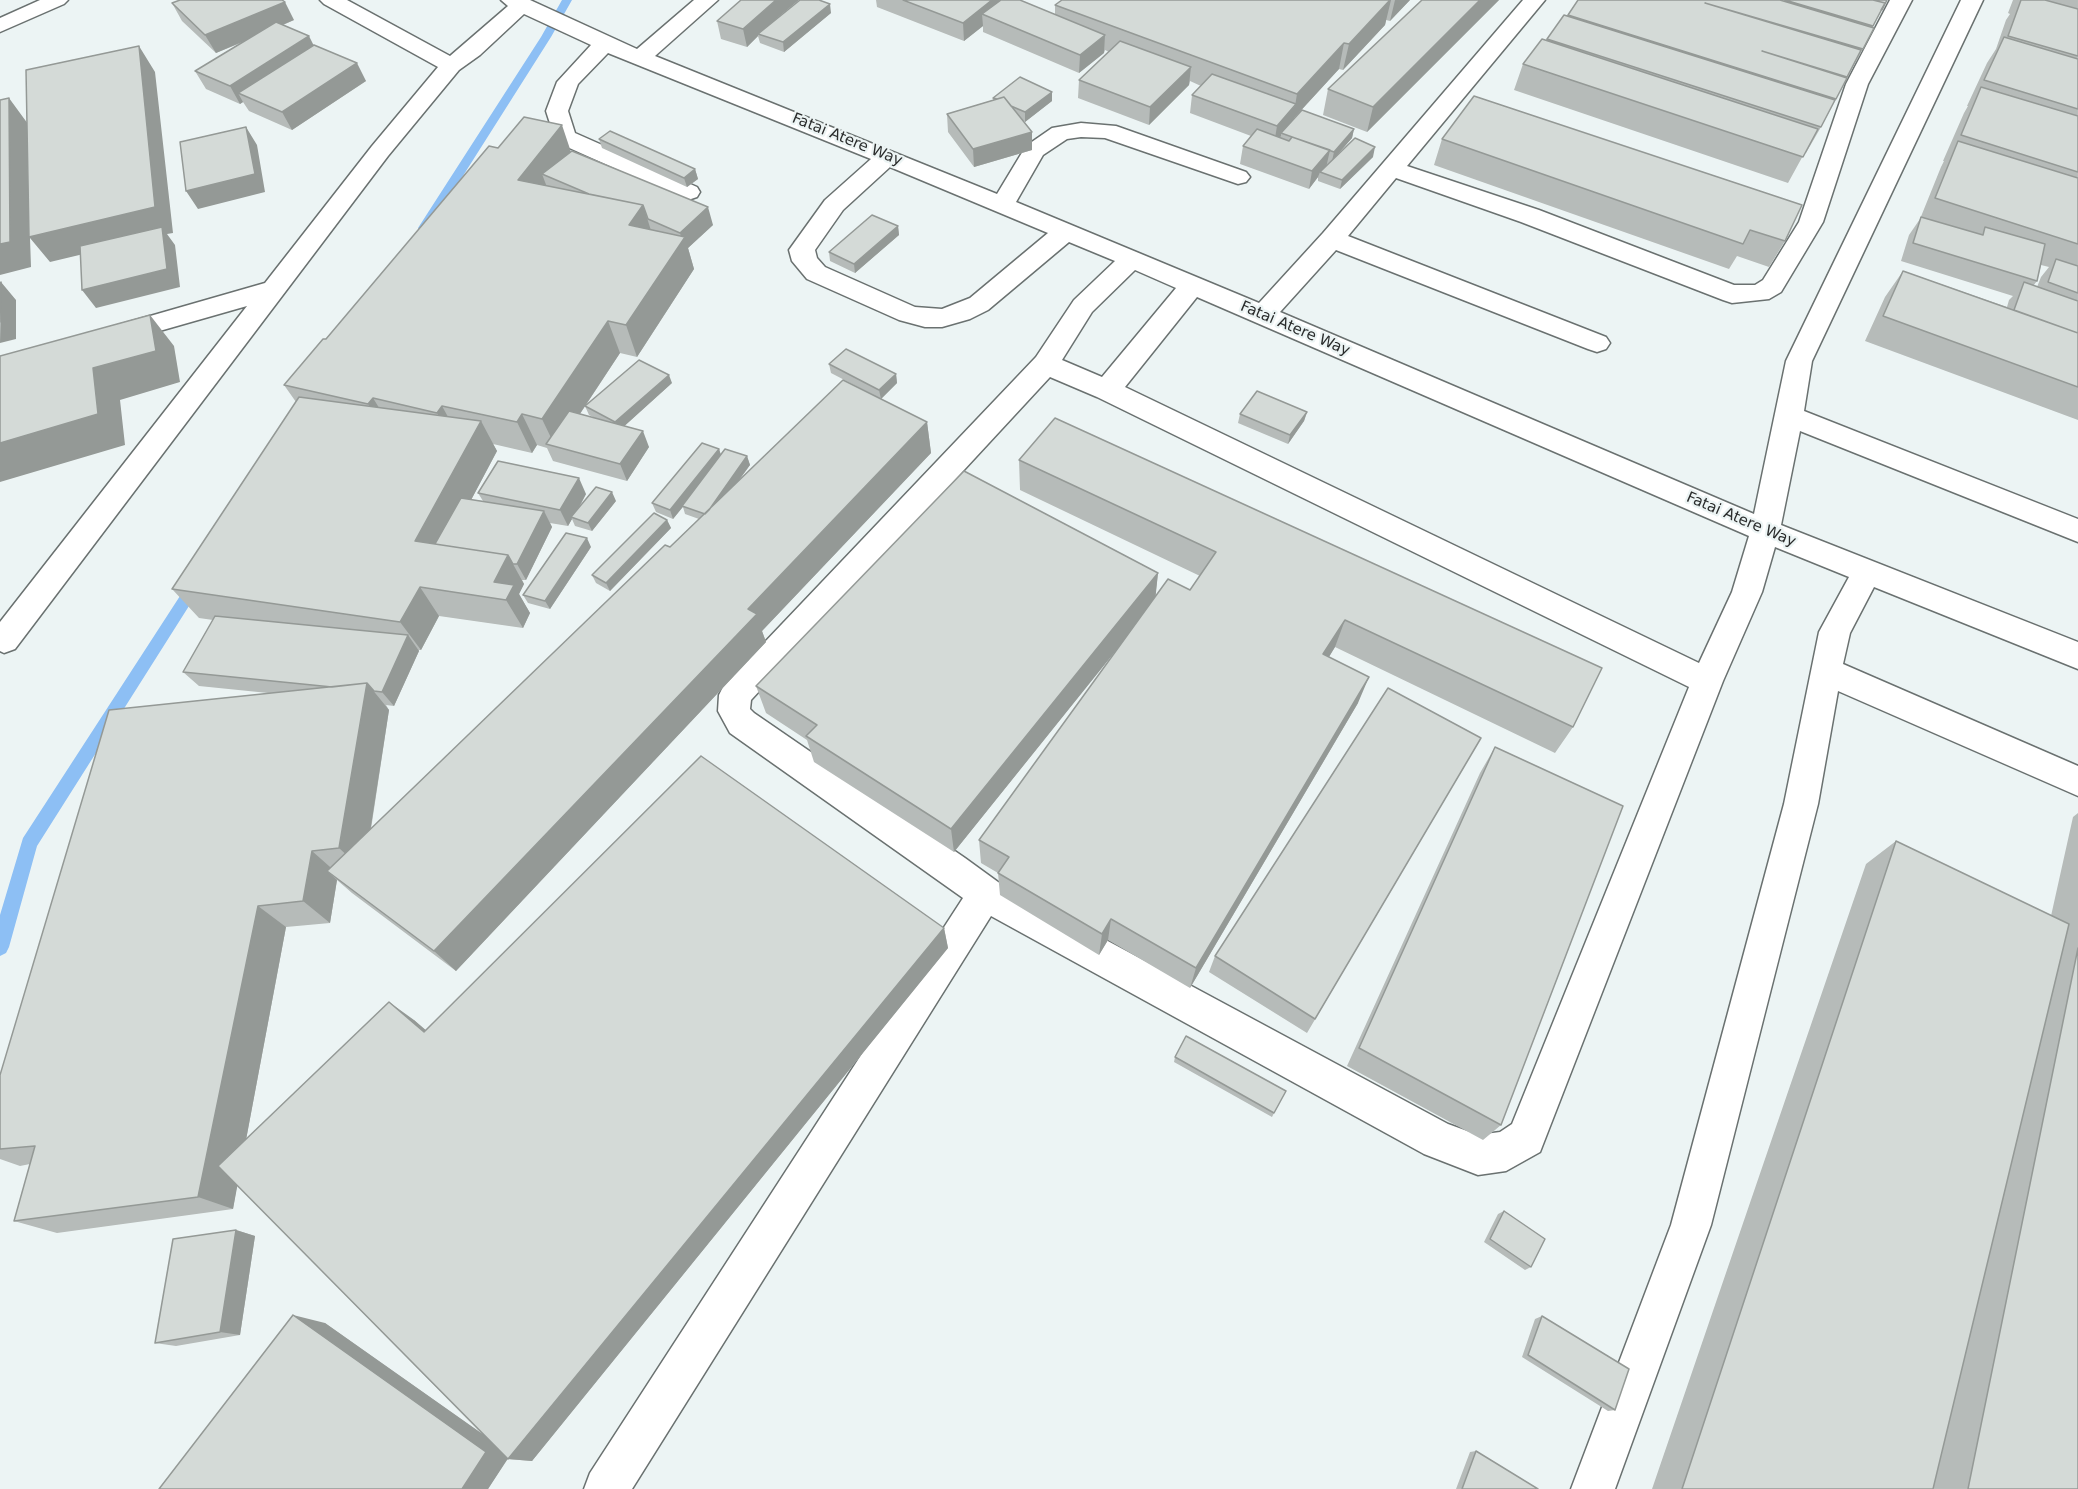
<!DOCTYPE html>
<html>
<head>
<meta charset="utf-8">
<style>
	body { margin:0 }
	canvas { display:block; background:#ecf4f4 }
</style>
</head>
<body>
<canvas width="2078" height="1489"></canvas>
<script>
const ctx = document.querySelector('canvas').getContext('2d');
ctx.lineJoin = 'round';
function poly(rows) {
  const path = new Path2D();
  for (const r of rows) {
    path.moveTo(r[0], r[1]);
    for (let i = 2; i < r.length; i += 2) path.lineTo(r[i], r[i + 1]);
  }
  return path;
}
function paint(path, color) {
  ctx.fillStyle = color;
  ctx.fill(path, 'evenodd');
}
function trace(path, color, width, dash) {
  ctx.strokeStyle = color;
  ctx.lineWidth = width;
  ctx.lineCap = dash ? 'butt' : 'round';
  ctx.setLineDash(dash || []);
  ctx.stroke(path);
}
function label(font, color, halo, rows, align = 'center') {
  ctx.font = font + ' "DejaVu Sans",sans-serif';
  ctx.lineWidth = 4.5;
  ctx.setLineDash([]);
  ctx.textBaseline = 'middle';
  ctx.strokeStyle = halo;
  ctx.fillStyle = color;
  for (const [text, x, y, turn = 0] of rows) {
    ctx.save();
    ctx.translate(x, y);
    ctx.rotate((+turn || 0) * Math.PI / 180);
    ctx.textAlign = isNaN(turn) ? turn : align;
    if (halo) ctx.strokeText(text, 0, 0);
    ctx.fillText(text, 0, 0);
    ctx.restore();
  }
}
paint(poly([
	[562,0,572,0,551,37,428,231,420,231,418,228,541,37,562,0],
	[196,577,201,579,204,583,201,587,37,846,9,947,6,953,0,956,0,915,23,838,191,579,196,577]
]), '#8dbff4');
const minor = poly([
	[40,0,68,0,64,4,0,32,0,18,40,0],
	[320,0,347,0,450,56,508,6,501,0,530,0,637,49,694,0,718,0,655,56,997,194,1026,146,1052,128,1081,123,1116,126,1246,172,1250,177,1246,182,1238,184,1105,138,1081,137,1067,139,1043,155,1016,202,1259,303,1323,233,1523,0,1545,0,1407,166,1539,210,1734,285,1755,285,1763,280,1799,222,1846,84,1890,0,1912,0,1868,84,1823,222,1781,292,1769,299,1732,303,1723,300,1521,222,1396,178,1348,236,1606,337,1610,343,1606,349,1597,352,1588,349,1336,250,1280,312,1754,514,1786,361,1961,0,1983,0,1812,361,1804,411,2078,519,2078,542,1800,431,1781,525,2078,642,2078,669,1874,587,1850,633,1843,664,2078,766,2078,796,1838,691,1818,804,1711,1225,1615,1489,1571,1489,1671,1225,1784,804,1819,632,1849,577,1775,547,1762,592,1723,681,1540,1152,1506,1171,1478,1175,1424,1154,991,916,632,1489,584,1489,590,1473,963,898,730,733,718,711,719,695,724,685,1036,357,1074,300,1115,261,1069,242,988,310,970,319,942,327,925,327,899,320,807,279,792,261,789,250,825,200,871,159,608,53,578,84,568,111,575,133,697,187,700,192,697,197,688,200,679,197,556,142,546,111,557,82,591,45,524,14,480,55,459,70,388,156,15,649,4,653,0,651,0,622,247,306,114,344,105,341,101,335,105,329,265,283,372,146,438,67,324,4,320,0],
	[890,167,1048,233,970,298,942,309,915,307,825,267,817,258,815,250,843,210,890,167],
	[1135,270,1176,288,1102,377,1062,360,1092,312,1135,270],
	[1197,297,1749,536,1732,592,1699,663,1125,387,1197,297],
	[1050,377,1097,397,1689,687,1512,1124,1500,1132,1478,1135,1448,1124,998,882,965,858,754,713,750,709,751,700,1050,377]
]);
trace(minor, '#6a7170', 3);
paint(minor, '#fff');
paint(poly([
	[876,0,1000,0,1000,1,1055,15,1055,5,1062,0,1410,0,1390,21,1386,20,1385,25,1343,70,1339,69,1294,118,1294,119,1354,129,1352,138,1337,155,1373,157,1340,189,1318,181,1318,177,1309,189,1240,164,1243,146,1251,136,1190,113,1192,95,1201,86,1190,81,1189,85,1149,125,1078,98,1079,80,1109,52,1105,50,1104,53,1079,73,983,32,983,26,964,41,877,7],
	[1422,0,1499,0,1367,132,1323,115,1328,89],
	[1578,0,1887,0,1872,27,1863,49,1821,127,1806,153,1805,152,1788,183,1514,90,1523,64,1546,40,1567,16],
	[2013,0,2078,0,2078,420,1865,341,1885,297,1903,271,2007,307,2009,300,2013,296,1901,261,1909,235,1920,219,1941,167,1944,161,1943,161,1964,113,1968,106,1967,106,1987,63,1996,49,2006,20,2010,14,2008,13],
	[2041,265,2049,267,2041,277,2037,287,2033,286,2037,281],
	[172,3,294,20,283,25,366,81,292,130,249,111,243,102,240,104,206,89,195,71,243,42,216,53,182,21],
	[831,13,784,52,760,43,758,36,747,47,721,39,717,21],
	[1052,92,1052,101,1025,122,1023,120,1032,132,1032,150,974,167,948,132,947,114,993,100,993,98],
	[1474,96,1785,241,1769,267,1737,256,1729,269,1434,165,1442,139],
	[599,139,695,169,698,179,687,187,602,148],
	[498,148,571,152,713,225,688,248,694,269,637,357,620,353,580,414,595,418,589,415,585,406,672,383,624,426,649,447,627,481,553,461,547,448,537,445,532,453,493,444,497,451,471,500,483,501,478,493,586,494,578,510,616,501,592,531,575,526,572,519,568,526,550,523,552,527,526,580,522,580,524,584,519,594,530,613,523,628,439,616,421,650,419,650,419,651,394,706,386,705,389,710,371,829,699,519,685,514,683,507,673,519,656,512,652,503,719,449,721,455,747,456,750,465,738,482,879,398,831,373,829,364,896,374,897,383,881,399,927,422,931,453,762,631,766,642,456,971,352,893,337,880,330,923,286,927,246,1140,414,1020,425,1030,944,928,948,948,532,1461,507,1459,488,1489,159,1489,325,1323,482,1434,237,1185,233,1209,57,1233,14,1221,30,1164,20,1166,0,1159,0,1075,268,693,199,686,183,672,213,620,199,618,172,589,296,402,284,385,326,339],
	[898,226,899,235,855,273,830,261,829,252],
	[1307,412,1304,421,1288,444,1238,423,1240,414],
	[1055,418,1573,727,1555,753,1335,647,1329,657,1358,703,1190,988,1108,940,1099,955,1000,895,998,873,981,863,979,840,1127,636,954,852,814,762,807,740,766,713,756,686,1158,573,1155,598,1190,590,1200,576,1020,490,1019,460],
	[667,520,671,528,610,591,596,583,592,575],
	[591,547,550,609,528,603,523,595],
	[1481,738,1307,1033,1209,972,1215,956],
	[1495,747,1501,1125,1483,1140,1347,1066,1480,773],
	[2078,813,2078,1489,1652,1489,1866,864,1896,841,2051,916,2073,817],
	[1175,1057,1274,1113,1272,1117,1174,1062],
	[1504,1211,1531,1267,1525,1270,1484,1242,1498,1214],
	[236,1230,255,1236,240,1335,176,1346,155,1343],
	[1542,1316,1615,1410,1608,1411,1522,1357,1535,1319],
	[1476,1451,1538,1489,1456,1489,1470,1452]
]), '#b6bbb9');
paint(poly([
	[776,0,799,0,758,34,758,36,747,47,743,29],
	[992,0,1000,0,1000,12,982,14,983,26,964,41,963,23],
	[1390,0,1391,0,1385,25,1343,70,1349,44],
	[1395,0,1410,0,1390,21],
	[1480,0,1499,0,1367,132,1373,107],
	[285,2,294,20,216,53,205,35],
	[830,4,831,13,784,52,783,42],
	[1105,35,1104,53,1079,73,1080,55],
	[309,36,318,54,238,93,243,102,240,104,230,86],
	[1344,43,1339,69,1294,118,1293,122,1281,133,1281,136,1274,144,1277,126,1295,106,1297,94],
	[139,46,155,72,173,233,167,234,175,245,180,287,96,308,82,290,163,235,50,262,30,238,31,267,0,275,0,244,9,98,28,124],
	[357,63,366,81,292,130,282,112],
	[1191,67,1189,85,1149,125,1150,107],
	[1052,92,1052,101,1025,122,1025,112],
	[562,125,573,158,542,174,548,190,518,180],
	[246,127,257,145,265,192,198,209,186,191],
	[1354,129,1352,138,1332,161,1334,152],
	[1032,132,1032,150,974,167,973,149],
	[1375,147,1373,157,1340,189,1342,180],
	[1330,150,1326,168,1320,172,1318,177,1309,189,1312,171],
	[695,169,698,179,687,187,684,178],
	[643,205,653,237,629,225],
	[708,207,713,225,688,248,694,269,637,357,626,325,682,241,680,233],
	[898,226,899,235,855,273,854,264],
	[1,282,16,300,16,339,0,343],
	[150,315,174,346,180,382,120,400,125,445,0,482,0,443,93,368],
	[608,321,620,353,558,447,555,446,542,419],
	[896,374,897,383,881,399,879,390],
	[669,375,672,383,619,431,615,422],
	[373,398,392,429,387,435,368,404],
	[442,406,459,437,454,443,437,413],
	[1307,412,1304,421,1288,444,1290,435],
	[522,414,537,445,532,453,517,422],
	[481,421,497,451,443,553,415,541],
	[927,422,931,453,762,631,766,642,456,971,434,951,748,609],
	[643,431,649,447,627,481,620,464],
	[719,449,722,458,673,519,670,510],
	[747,456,750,465,708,522,706,514],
	[579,478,586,494,573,518,571,517,572,519,568,526,560,510],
	[612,492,616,501,592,531,588,523],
	[544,511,552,527,526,580,517,564],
	[667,520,671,528,610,591,606,583],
	[587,538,591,547,550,609,545,601],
	[508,555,524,584,519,594,530,613,523,628,506,600,494,582],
	[1158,573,1155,602,954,852,951,829],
	[420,587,439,616,421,650,400,622],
	[1345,620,1335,647,1314,681,1323,654],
	[408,635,419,651,394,706,382,692],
	[1369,677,1358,703,1190,988,1196,968],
	[367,683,389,710,364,871,339,848],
	[312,851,338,874,327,871,337,880,330,923,303,901],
	[258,906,286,927,233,1209,198,1197],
	[1111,919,1108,940,1099,955,1102,934],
	[944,928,948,948,532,1461,508,1459],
	[389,1002,414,1020,448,1049,424,1032],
	[236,1230,255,1236,240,1335,220,1332],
	[293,1315,325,1323,511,1454,488,1489,462,1489]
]), '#949996');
const building = poly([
	[180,0,282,0,285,2,205,35,172,3,180,0],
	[741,0,776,0,743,29,717,21,741,0],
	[800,0,819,0,830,4,783,42,758,34,800,0],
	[903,0,992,0,963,23,903,0],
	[1001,0,1020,0,1105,35,1080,55,982,14,1001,0],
	[1062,0,1390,0,1349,44,1344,43,1297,94,1055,5,1062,0],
	[1422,0,1480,0,1373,107,1328,89,1422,0],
	[1578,0,1780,0,1874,28,1863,49,1705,3,1861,50,1847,77,1762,51,1847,78,1836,99,1568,15,1578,0],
	[1785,0,1873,0,1885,3,1873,26,1785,0],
	[1873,0,1887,0,1882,10,1881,10,1885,3,1873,0],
	[2021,0,2045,0,2078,9,2078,56,2008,36,2021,0],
	[1564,15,1835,100,1821,127,1547,39,1564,15],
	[276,22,309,36,230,86,195,71,276,22],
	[2004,37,2078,59,2078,109,1984,80,2004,37],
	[1542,39,1818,129,1803,157,1523,64,1542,39],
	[1120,41,1191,67,1150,107,1079,80,1120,41],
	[314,45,357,63,282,112,238,93,314,45],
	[139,46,155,207,29,237,26,70,139,46],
	[1212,74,1296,104,1277,126,1192,95,1212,74],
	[1020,77,1052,92,1025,112,1011,106,1004,97,997,99,993,98,1020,77],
	[1981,87,2078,116,2078,172,1961,135,1981,87],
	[1474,96,1802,205,1785,241,1750,230,1743,244,1442,139,1474,96],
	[1004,97,1032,132,973,149,947,114,1004,97],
	[9,98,10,242,0,244,0,100,9,98],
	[1302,110,1354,129,1334,152,1281,133,1302,110],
	[524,117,562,125,518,180,643,205,629,225,685,237,626,325,608,321,542,419,522,414,517,422,442,406,437,413,373,398,368,404,284,385,323,339,326,339,489,146,498,148,524,117],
	[246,127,255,174,186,191,180,142,246,127],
	[1257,129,1289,141,1292,137,1330,150,1312,171,1243,146,1257,129],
	[610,131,695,169,684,178,599,139,610,131],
	[1355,138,1375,147,1342,180,1320,172,1355,138],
	[1958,141,2078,178,2078,244,1935,198,1958,141],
	[572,151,708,207,680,233,648,219,643,205,589,194,542,174,572,151],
	[872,215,898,226,854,264,829,252,872,215],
	[1921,217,1983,235,1985,227,2045,244,2037,281,1913,243,1921,217],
	[162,227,167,269,82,290,80,246,162,227],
	[2056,259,2078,266,2078,293,2048,282,2056,259],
	[1903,271,2078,333,2078,387,1883,316,1903,271],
	[1,282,0,322,0,283,1,282],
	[2024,282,2078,301,2078,333,2014,310,2024,282],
	[150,315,156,351,93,368,98,414,0,443,0,356,150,315],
	[846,349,896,374,879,390,829,364,846,349],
	[639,360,669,375,615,422,585,406,639,360],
	[843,380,927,422,748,609,757,614,434,951,327,871,665,545,670,547,843,380],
	[1257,391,1307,412,1290,435,1240,414,1257,391],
	[299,397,481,421,415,541,508,555,494,582,514,585,506,600,420,587,400,622,172,589,299,397],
	[569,411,643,431,620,464,546,444,569,411],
	[1055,418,1602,668,1573,727,1345,620,1323,654,1369,677,1196,968,1111,919,1102,934,998,873,1009,857,979,840,1168,579,1190,590,1216,552,1019,460,1055,418],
	[702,443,719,449,670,510,652,503,702,443],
	[725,449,747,456,709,510,705,514,682,506,725,449],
	[498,461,579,478,560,510,478,493,498,461],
	[964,471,1158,573,951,829,806,736,817,725,756,686,964,471],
	[596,487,612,492,588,523,571,517,596,487],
	[461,498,544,511,517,564,513,564,508,555,435,544,461,498],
	[654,513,667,520,606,583,592,575,654,513],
	[566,533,587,538,545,601,523,595,566,533],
	[215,616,408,635,382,692,374,691,367,683,332,687,183,672,215,616],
	[367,683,339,848,312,851,303,901,258,906,198,1197,14,1221,35,1146,0,1149,0,1075,109,710,367,683],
	[1388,688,1481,738,1315,1019,1215,956,1388,688],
	[1495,747,1623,806,1501,1125,1359,1048,1495,747],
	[701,756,944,928,508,1459,218,1166,389,1002,424,1032,701,756],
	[1896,841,2069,924,1933,1489,1682,1489,1896,841],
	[2078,948,2078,1489,1968,1489,2078,948],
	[1186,1036,1286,1091,1274,1113,1175,1057,1186,1036],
	[1504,1211,1545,1239,1531,1267,1490,1239,1504,1211],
	[236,1230,220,1332,155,1343,173,1239,236,1230],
	[293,1315,486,1452,462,1489,159,1489,293,1315],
	[1542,1316,1629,1369,1615,1410,1528,1355,1542,1316],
	[1476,1451,1538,1489,1462,1489,1476,1451]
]);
paint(building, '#d4dad7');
trace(building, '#949996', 1.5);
label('15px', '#2a2c2c', '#ecf4f4', [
	["Fatai Atere Way",847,140,22],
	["Fatai Atere Way",1295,329,23],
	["Fatai Atere Way",1741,520,23]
]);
</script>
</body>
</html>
